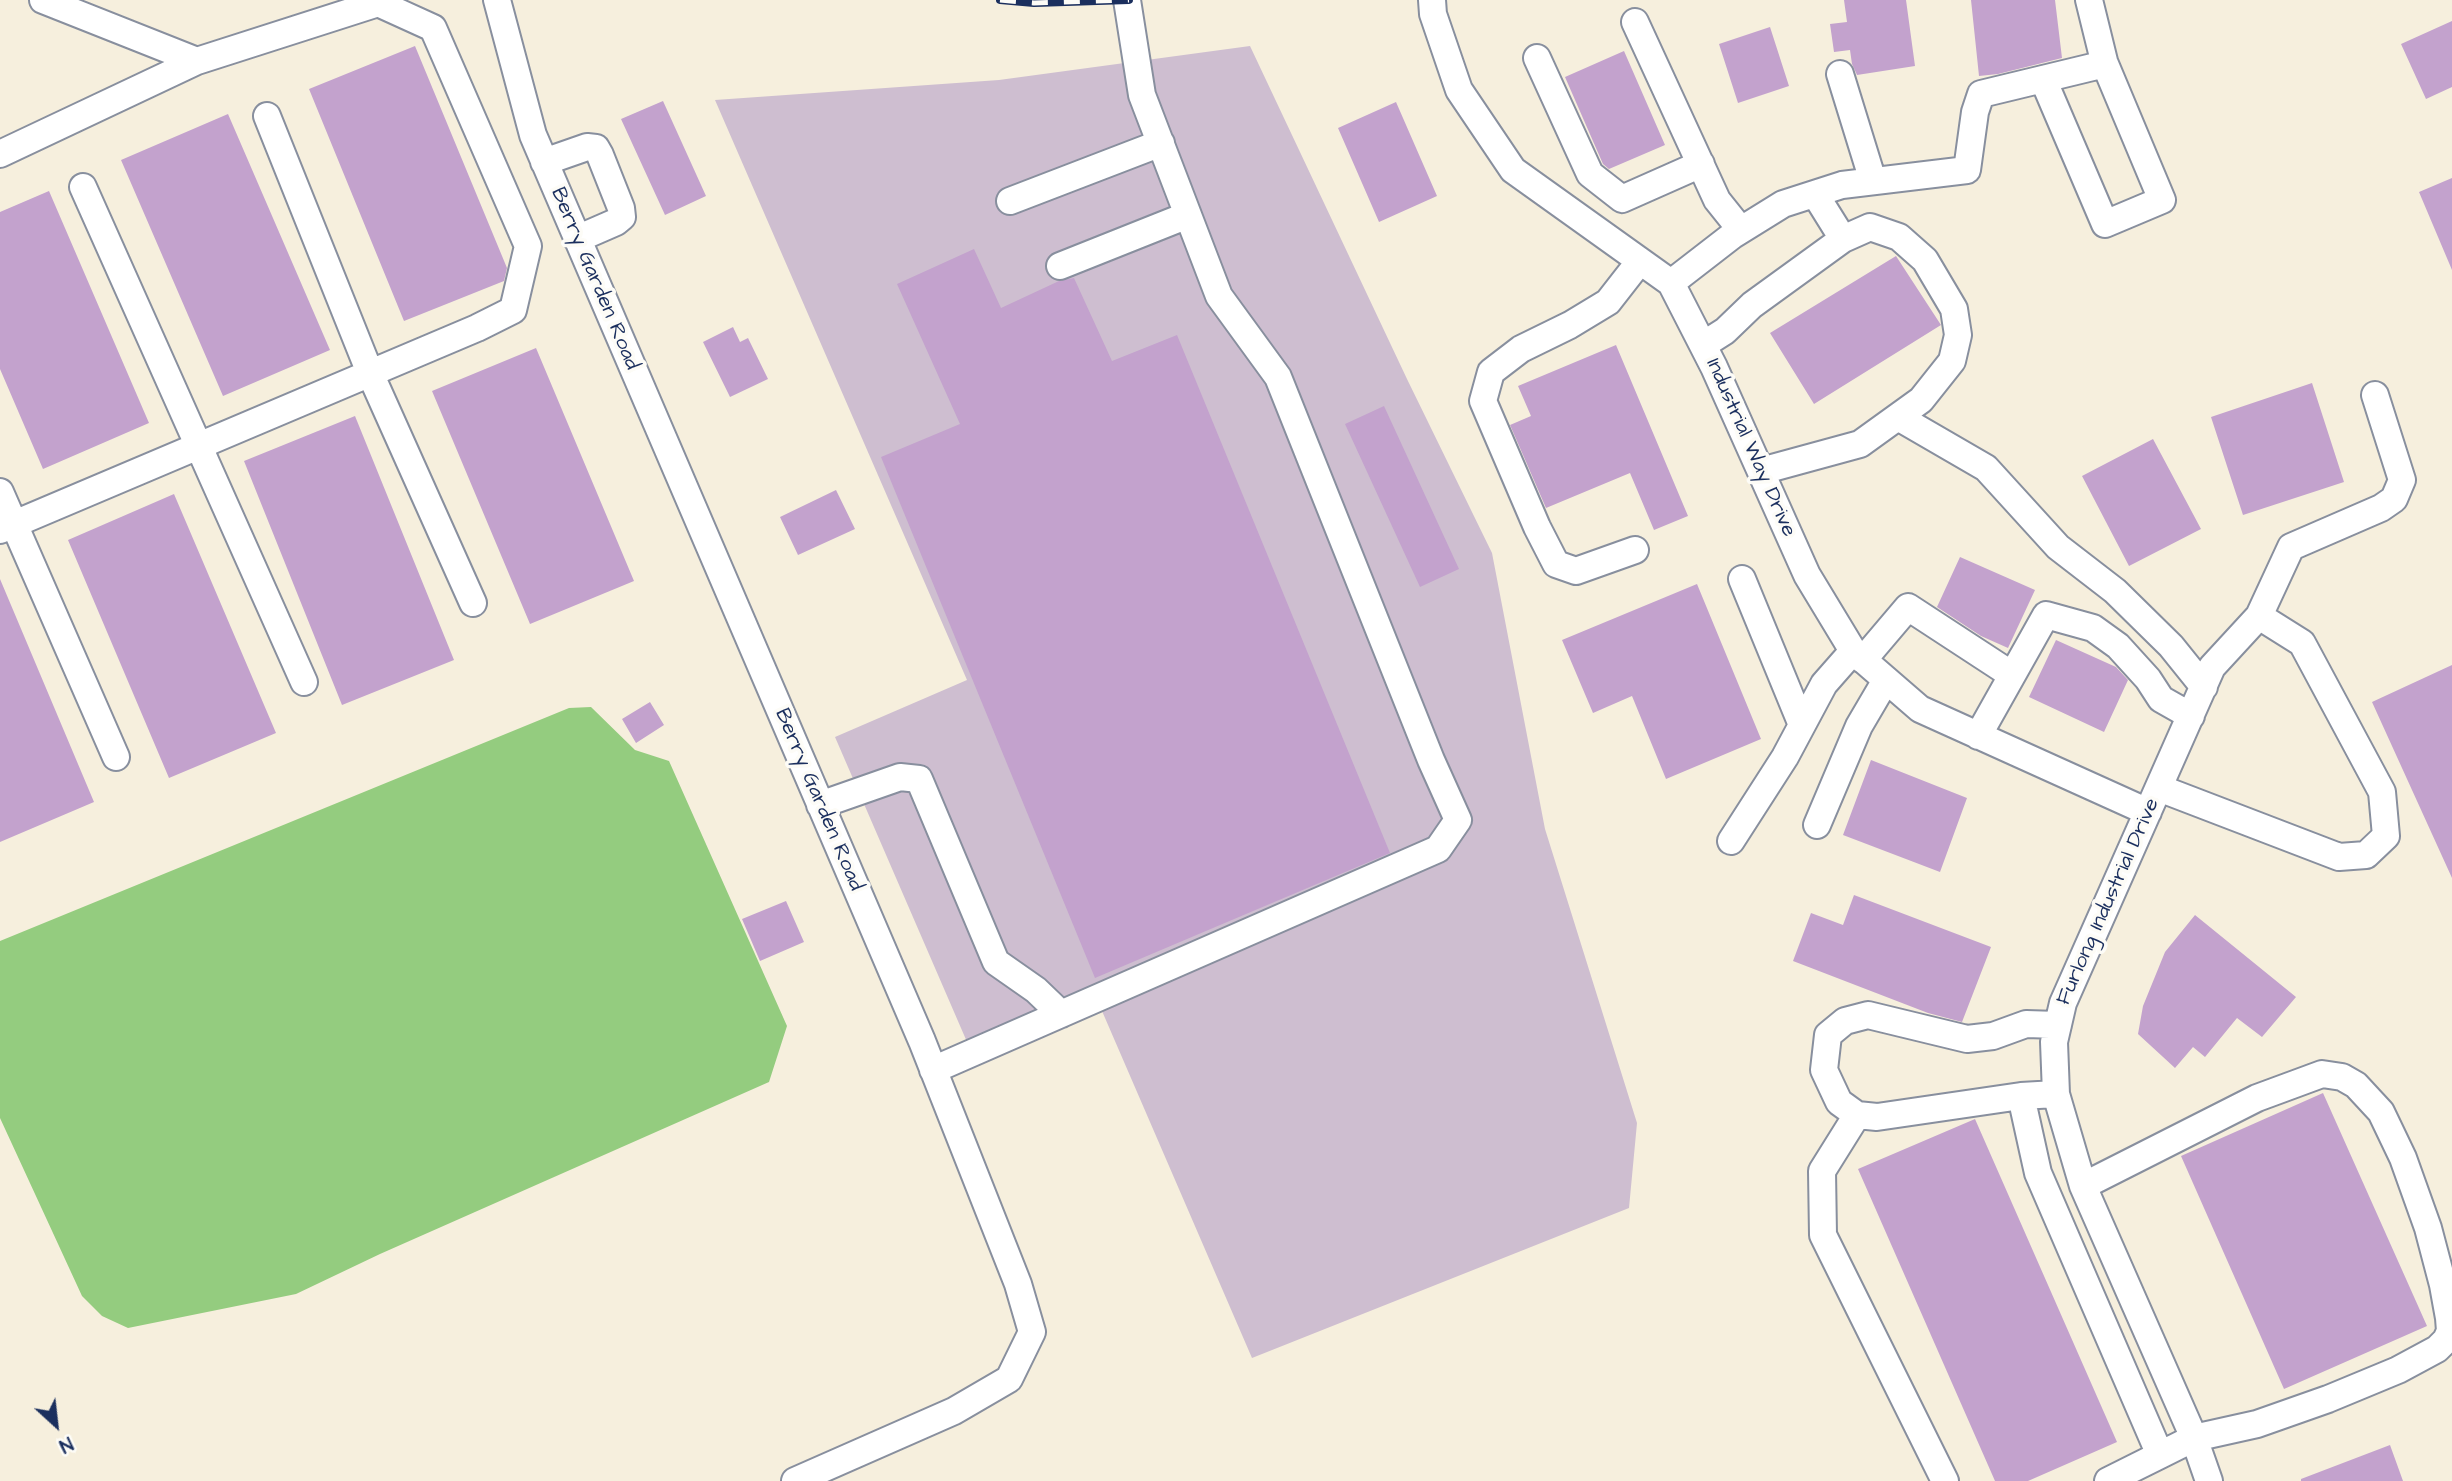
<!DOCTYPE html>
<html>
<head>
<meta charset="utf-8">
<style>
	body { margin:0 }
	#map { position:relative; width:2452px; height:1481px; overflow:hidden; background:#f6efdd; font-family:"Architects Daughter",sans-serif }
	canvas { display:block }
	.north { position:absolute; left:21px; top:1390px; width:70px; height:70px; -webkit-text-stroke:5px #fdfcf7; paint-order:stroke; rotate:153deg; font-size:19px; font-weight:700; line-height:28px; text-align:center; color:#1b2f5e }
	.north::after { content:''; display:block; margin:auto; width:24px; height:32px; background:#1b2f5e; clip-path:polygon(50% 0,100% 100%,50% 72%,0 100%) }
</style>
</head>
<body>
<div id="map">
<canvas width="2452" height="1481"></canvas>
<div class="north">N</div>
</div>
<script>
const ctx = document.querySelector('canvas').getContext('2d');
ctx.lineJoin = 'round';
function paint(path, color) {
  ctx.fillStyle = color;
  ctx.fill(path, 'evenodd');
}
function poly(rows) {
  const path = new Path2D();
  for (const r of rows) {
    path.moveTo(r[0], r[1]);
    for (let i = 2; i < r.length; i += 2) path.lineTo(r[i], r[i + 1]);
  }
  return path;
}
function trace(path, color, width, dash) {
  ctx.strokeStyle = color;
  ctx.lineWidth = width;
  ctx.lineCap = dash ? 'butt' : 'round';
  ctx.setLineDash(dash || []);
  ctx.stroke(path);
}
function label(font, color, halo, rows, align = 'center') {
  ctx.font = font + ' "Architects Daughter",sans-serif';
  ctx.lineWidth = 7;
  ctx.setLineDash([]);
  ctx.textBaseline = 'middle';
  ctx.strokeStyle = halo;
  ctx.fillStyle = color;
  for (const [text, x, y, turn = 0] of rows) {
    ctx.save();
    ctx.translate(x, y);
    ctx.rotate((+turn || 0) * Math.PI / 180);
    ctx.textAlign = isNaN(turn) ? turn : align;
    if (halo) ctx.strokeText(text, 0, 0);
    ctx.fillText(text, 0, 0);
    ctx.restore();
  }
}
paint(poly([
	[1250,46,1407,379,1492,553,1545,829,1637,1123,1629,1208,1252,1358,1102,1011,977,1065,835,737,967,680,715,100,999,80]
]), '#cebed0');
paint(poly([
	[591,707,635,750,669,761,787,1026,769,1082,380,1254,296,1294,128,1328,102,1316,82,1296,0,1118,0,941,569,708]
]), '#94cc7f');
paint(poly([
	[1844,0,1906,0,1915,66,1857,75,1852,64,1850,50,1834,52,1830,24,1847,22],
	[1971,0,2055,0,2062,58,1998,74,1979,76],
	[2452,21,2452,87,2426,99,2401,44],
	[1770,27,1789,86,1738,103,1719,44],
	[415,46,507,268,504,281,404,321,309,89],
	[1624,51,1665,145,1609,169,1603,164,1565,77],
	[663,101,706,196,665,215,621,119],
	[1396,102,1437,196,1379,222,1338,128],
	[228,114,330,350,223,396,121,160],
	[2452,178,2452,270,2419,192],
	[49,191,149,423,43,469,0,369,0,212],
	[974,249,1001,308,1059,281,1074,278,1112,361,1177,335,1390,853,1095,978,881,457,960,424,897,284],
	[1896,256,1941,325,1814,404,1770,333],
	[733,327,740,342,748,338,768,379,730,397,703,342],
	[1616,345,1688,516,1654,530,1630,473,1546,508,1510,425,1531,416,1518,386],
	[536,348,634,581,530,624,432,391],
	[2312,383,2344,482,2243,515,2211,417],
	[1384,406,1459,569,1420,587,1345,424],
	[355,416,454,660,342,705,244,461],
	[2153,439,2201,529,2129,566,2082,476],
	[836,490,855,529,798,555,780,517],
	[174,494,276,733,169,778,68,540],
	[1960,557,2035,590,2008,648,1981,636,1937,607],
	[0,579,94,802,0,842],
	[1697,584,1761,739,1666,779,1632,696,1593,713,1562,640],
	[2056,640,2116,667,2128,680,2104,732,2029,697],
	[2452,665,2452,878,2372,702],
	[650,702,664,725,636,743,622,719],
	[1871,760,1967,798,1940,872,1843,835],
	[1854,895,1991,947,1962,1022,1928,1013,1793,961,1811,913,1843,925],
	[786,901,804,942,760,961,742,919],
	[2195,915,2296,997,2262,1037,2237,1018,2205,1057,2193,1047,2175,1068,2138,1034,2143,1006,2165,952],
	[2323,1093,2427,1326,2284,1389,2181,1156],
	[1975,1119,2117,1442,2028,1481,1995,1481,1858,1169],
	[2390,1445,2403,1481,2301,1481,2301,1479]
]), '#c3a2cd');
const minor = poly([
	[43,0,197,61],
	[497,0,533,135,922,1041,1018,1284,1032,1332,1009,1379,954,1411,795,1481],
	[1432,0,1433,14,1459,90,1513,170,1671,283,1714,367,1807,575,1853,651,1920,709,2148,812],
	[2089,0,2105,65],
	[1635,22,1717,200,1741,230],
	[1537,58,1590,174,1622,199,1701,164],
	[1840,74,1873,181],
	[267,116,370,373,473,603],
	[0,154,197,61,378,3,433,28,528,246,513,310,477,328,0,530],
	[544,162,587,147,596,148,600,155,621,208,622,217,616,222,577,239],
	[83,187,304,682],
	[1010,201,1161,143],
	[1060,266,1188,215],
	[1671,283,1733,235,1783,204,1842,185,1967,170,1975,112,1981,94,2105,64,2162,200,2105,224,2043,79],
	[1703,345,1725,331,1752,305,1843,239,1815,194],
	[1898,417,1986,468,2058,547,2115,591,2171,646,2204,687],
	[1761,471,1860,444,1921,400,1952,361,1958,335,1954,309,1925,260,1899,237,1870,227,1843,239],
	[0,492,116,757],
	[1635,550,1576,571,1556,564,1537,527,1483,401,1491,372,1521,349,1570,325,1608,302,1640,261],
	[1742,579,1802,725],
	[1863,660,1908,607,2012,675],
	[1978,736,2046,615,2093,628,2118,646,2148,679,2161,699,2191,716],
	[2159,788,2339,857,2366,855,2386,836,2382,792,2302,643,2259,616],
	[820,805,900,777,919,779,996,962,1036,990,1061,1014],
	[1817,825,1859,726,1886,680],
	[1731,841,1785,757,1824,684,1853,651],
	[933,1070,1438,849,1458,820,1431,760,1278,377,1219,296,1142,95,1127,0],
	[2056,1094,2021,1096,2038,1173,2160,1455,2194,1438,2257,1424,2328,1399,2398,1370,2437,1349,2446,1340,2450,1331,2449,1318,2443,1285,2428,1228,2403,1158,2381,1112,2356,1085,2342,1077,2322,1074,2257,1098,2083,1186],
	[2021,1096,1877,1117,1857,1115,1839,1102,1824,1070,1828,1035,1845,1021,1868,1015,1967,1039,1993,1036,2026,1024,2058,1025],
	[1857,1115,1822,1171,1823,1235,1945,1481],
	[2108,1481,2160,1455],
	[2209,1481,2194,1438,2083,1186,2056,1094,2054,1042,2063,1003,2212,667,2259,616,2291,547,2381,508,2394,499,2402,480,2375,395]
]);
trace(minor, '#888f9e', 30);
trace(minor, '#fff', 26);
const rail = poly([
	[1000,0,1034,3,1129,0]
]);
trace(rail, '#1b2f5e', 8);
trace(rail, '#fdfcf7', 5, [16]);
label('21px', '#1b2f5e', '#fdfcf7', [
	["Berry Garden Road",594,279,67],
	["Industrial Way Drive",1750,448,66],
	["Berry Garden Road",818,800,67],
	["Furlong Industrial Drive",2109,902,-66]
]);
</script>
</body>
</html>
